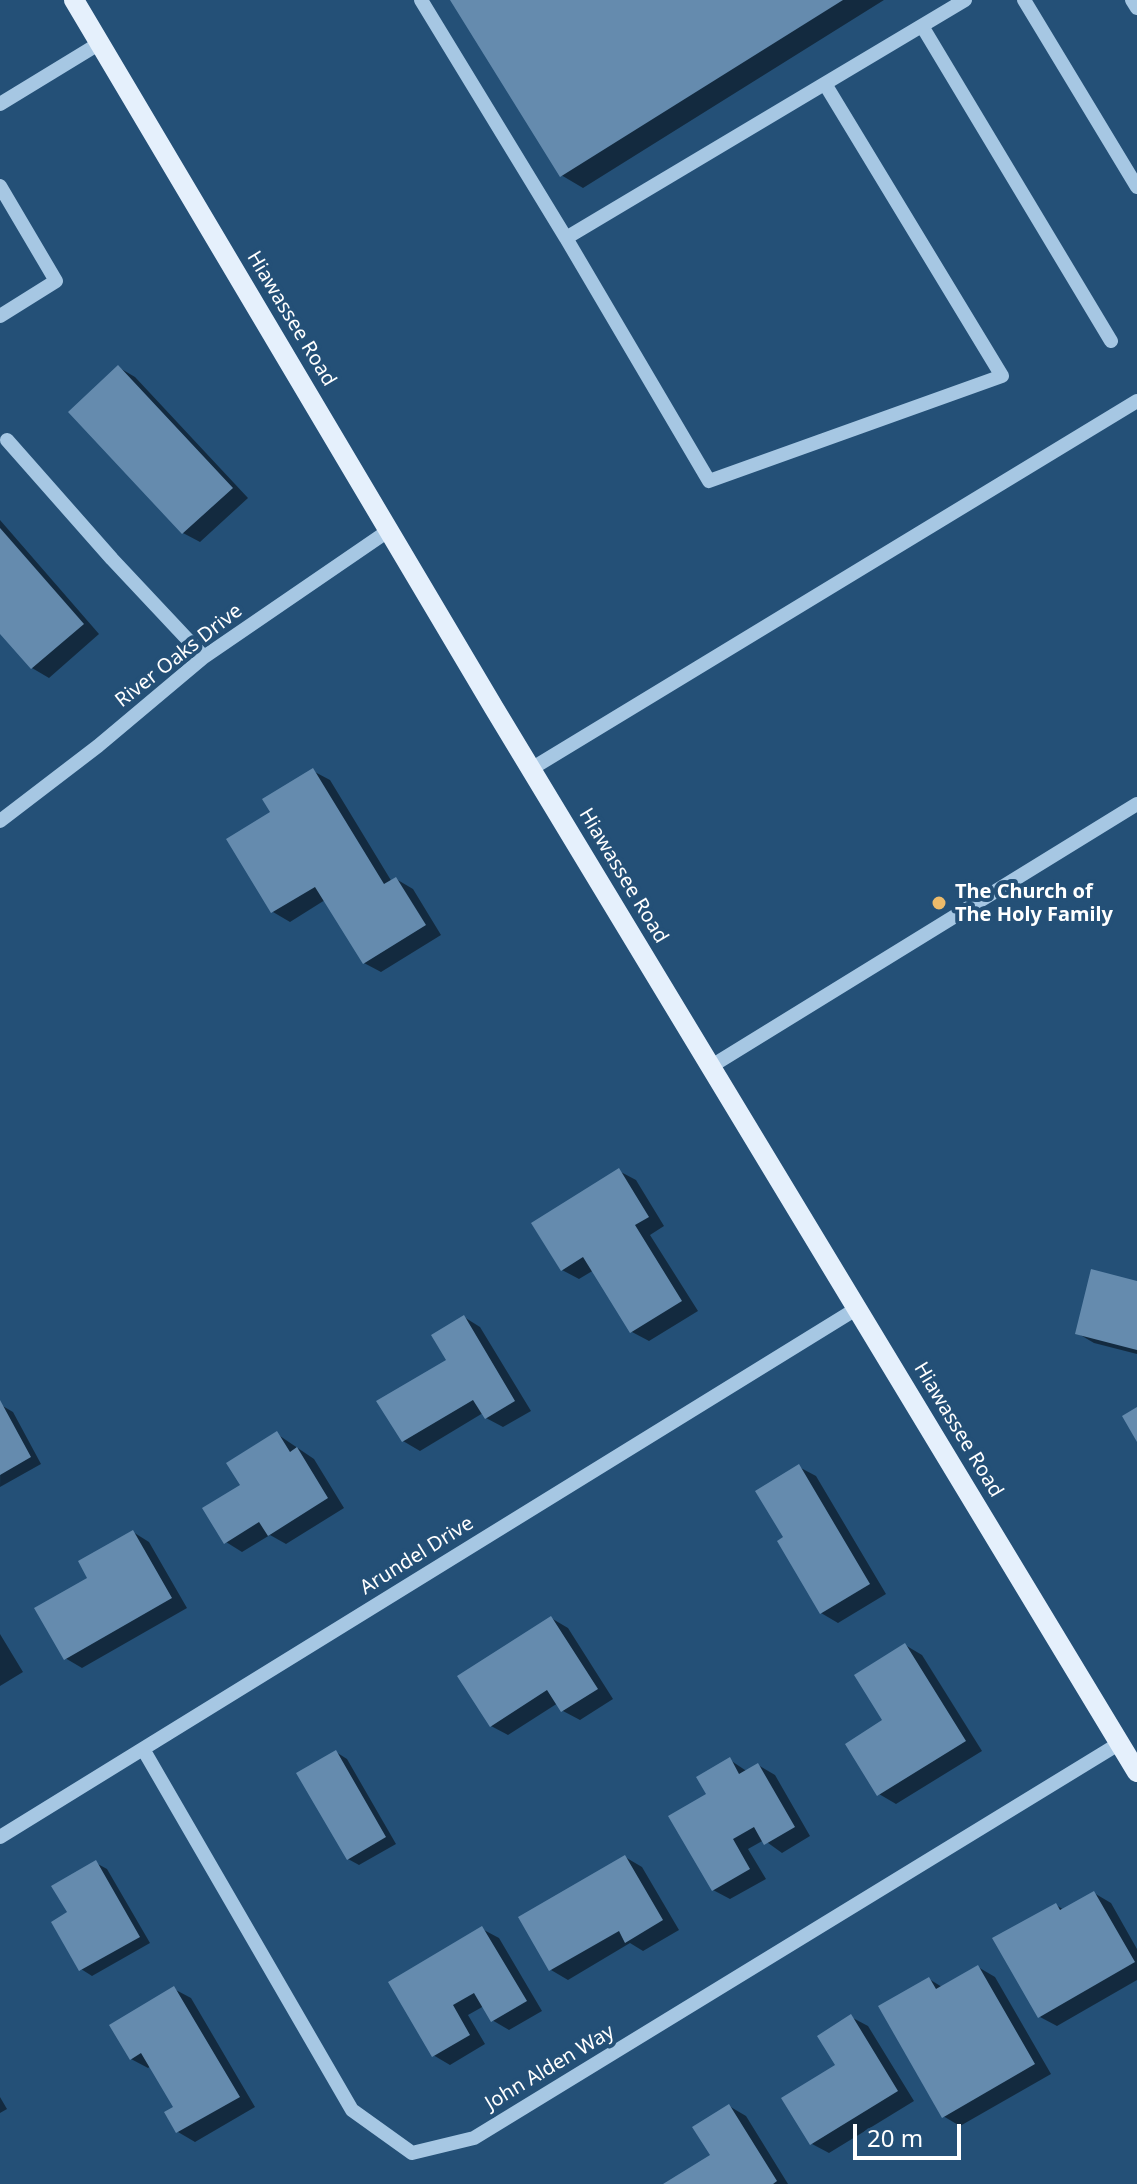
<!DOCTYPE html>
<html>
<head>
<meta charset="utf-8">
<style>
	body { margin:0 }
	#map { position:relative; width:1137px; height:2184px; overflow:hidden; background:#245077; font-family:"Noto Sans",sans-serif }
	canvas { display:block }
	.scale { position:absolute; left:853px; top:2124px; width:108px; height:36px; box-sizing:border-box; border:4px solid #fff; border-top:0; padding-left:10px; font-size:24px; line-height:28px; white-space:nowrap; color:#fff; -webkit-text-stroke:6px #245077; paint-order:stroke }
</style>
</head>
<body>
<div id="map">
<canvas width="1137" height="2184"></canvas>
<div class="scale">20 m</div>
</div>
<script>
const ctx = document.querySelector('canvas').getContext('2d');
ctx.lineJoin = 'round';
function paint(path, color) {
  ctx.fillStyle = color;
  ctx.fill(path, 'evenodd');
}
function poly(rows) {
  const path = new Path2D();
  for (const r of rows) {
    path.moveTo(r[0], r[1]);
    for (let i = 2; i < r.length; i += 2) path.lineTo(r[i], r[i + 1]);
  }
  return path;
}
function trace(path, color, width, dash) {
  ctx.strokeStyle = color;
  ctx.lineWidth = width;
  ctx.lineCap = dash ? 'butt' : 'round';
  ctx.setLineDash(dash || []);
  ctx.stroke(path);
}
function label(font, color, halo, rows, align = 'center') {
  ctx.font = font + ' "Noto Sans",sans-serif';
  ctx.lineWidth = 8;
  ctx.setLineDash([]);
  ctx.textBaseline = 'middle';
  ctx.strokeStyle = halo;
  ctx.fillStyle = color;
  for (const [text, x, y, turn = 0] of rows) {
    ctx.save();
    ctx.translate(x, y);
    ctx.rotate((+turn || 0) * Math.PI / 180);
    ctx.textAlign = isNaN(turn) ? turn : align;
    if (halo) ctx.strokeText(text, 0, 0);
    ctx.fillText(text, 0, 0);
    ctx.restore();
  }
}
paint(poly([
	[452,0,884,0,583,188,561,175],
	[118,367,135,377,248,498,200,542,183,533,70,412],
	[0,520,99,634,49,678,32,668,0,631],
	[313,771,330,780,392,882,396,879,413,889,441,935,381,972,364,963,325,900,290,922,273,912],
	[619,1171,636,1180,664,1226,650,1235,698,1311,649,1341,632,1332,594,1270,579,1279,562,1270],
	[1137,1283,1137,1354,1094,1343,1077,1333],
	[464,1317,480,1327,531,1411,503,1427,486,1418,483,1413,420,1451,403,1441,448,1360],
	[1,1405,13,1412,41,1464,0,1487],
	[277,1434,314,1459,344,1508,286,1544,270,1535,242,1552,226,1542,242,1485],
	[799,1467,816,1476,886,1594,838,1623,821,1613,786,1538],
	[133,1532,149,1542,187,1608,82,1668,65,1658,90,1578],
	[551,1618,568,1628,613,1699,580,1720,563,1711,558,1703,508,1735,491,1726],
	[0,1634,23,1672,0,1686],
	[905,1645,922,1655,982,1751,896,1804,879,1794],
	[336,1752,347,1759,396,1844,359,1865,348,1859],
	[730,1760,748,1772,758,1765,775,1775,810,1836,782,1853,764,1840,748,1849,766,1879,730,1899,713,1890,709,1795],
	[625,1857,642,1867,679,1930,643,1951,630,1943,568,1980,551,1970],
	[96,1863,107,1869,150,1943,92,1976,81,1969,69,1913],
	[1094,1893,1111,1903,1137,1949,1137,1980,1057,2026,1040,2017,1056,1905,1064,1910],
	[482,1929,499,1938,542,2011,509,2030,492,2020,484,2006,468,2015,485,2044,450,2065,433,2055],
	[978,1967,995,1977,1051,2074,960,2126,943,2116,929,1979,942,1987],
	[174,1989,191,1998,255,2107,195,2142,178,2132,167,2113,176,2108,151,2066,148,2068,131,2059],
	[851,2017,868,2026,914,2101,829,2153,812,2144],
	[0,2097,7,2109,0,2113],
	[729,2106,746,2116,788,2184,667,2184,713,2156]
]), '#0007');
paint(poly([
	[450,0,843,0,560,177],
	[118,365,233,488,182,534,68,412],
	[0,528,84,624,31,669,0,634],
	[313,768,384,884,396,877,426,925,363,964,315,887,271,913,226,839,270,812,262,799],
	[619,1168,649,1217,635,1225,682,1301,630,1333,583,1257,561,1271,531,1223],
	[1091,1269,1137,1281,1137,1350,1075,1334],
	[464,1315,515,1401,485,1419,473,1400,402,1442,376,1401,446,1360,431,1335],
	[0,1400,31,1457,0,1475],
	[1137,1407,1137,1442,1122,1416],
	[277,1431,290,1452,297,1447,328,1498,268,1536,259,1522,224,1544,202,1508,240,1485,226,1463],
	[799,1464,870,1584,820,1614,777,1541,783,1537,755,1491],
	[133,1530,172,1598,64,1660,34,1608,87,1578,78,1561],
	[551,1616,598,1689,561,1712,547,1690,490,1727,457,1676],
	[905,1643,966,1741,877,1796,845,1744,882,1720,854,1675],
	[336,1750,386,1837,347,1860,296,1773],
	[730,1757,739,1774,758,1763,795,1827,764,1845,754,1827,733,1839,750,1869,712,1891,668,1816,706,1794,696,1777],
	[625,1855,663,1920,625,1943,619,1931,549,1971,518,1917],
	[96,1860,140,1937,79,1971,51,1922,67,1912,51,1886],
	[1094,1891,1135,1962,1038,2018,992,1938,1056,1903,1060,1910],
	[482,1926,527,2001,491,2022,474,1993,453,2005,470,2035,432,2057,388,1982],
	[978,1965,1035,2064,942,2118,878,2006,929,1977,936,1989],
	[174,1986,240,2097,176,2133,164,2112,173,2107,141,2053,130,2060,109,2025],
	[851,2014,898,2091,810,2145,781,2098,835,2065,817,2036],
	[729,2104,777,2181,773,2184,663,2184,710,2155,692,2127]
]), '#658bae');
trace(poly([
	[421,0,566,238,965,0],
	[1024,0,1137,187],
	[1132,0,1137,8],
	[922,26,1111,341],
	[0,104,100,43],
	[0,186,56,281,0,316],
	[566,238,709,481,1002,376,825,84],
	[7,440,112,559,204,657],
	[531,769,1137,401],
	[0,821,98,746,204,657,388,531],
	[710,1067,1137,804],
	[143,1749,352,2110,412,2153,474,2138,1120,1743],
	[0,1837,856,1309]
]), '#a6c7e3', 14);
trace(poly([
	[74,0,494,708,1137,1772]
]), '#e5f0fc', 20);
for (const [x, y, r, color] of [
	[939,903,8,"#edbb6a"]
]) {
  const dot = new Path2D();
  dot.arc(x, y, r, 0, 2 * Math.PI);
  ctx.fillStyle = color;
  ctx.fill(dot);
  trace(dot, '#245077', 3);
}
label('20px', '#fff', '#245077', [
	["Hiawassee Road",291,319,59],
	["River Oaks Drive",179,656,-38],
	["Hiawassee Road",623,876,59],
	["Hiawassee Road",958,1430,59],
	["Arundel Drive",417,1556,-32],
	["John Alden Way",550,2068,-31]
]);
label('bold 20px', '#fff', '#245077', [
	["The Church of",955,892],
	["The Holy Family",955,915]
], 'left');
</script>
</body>
</html>
